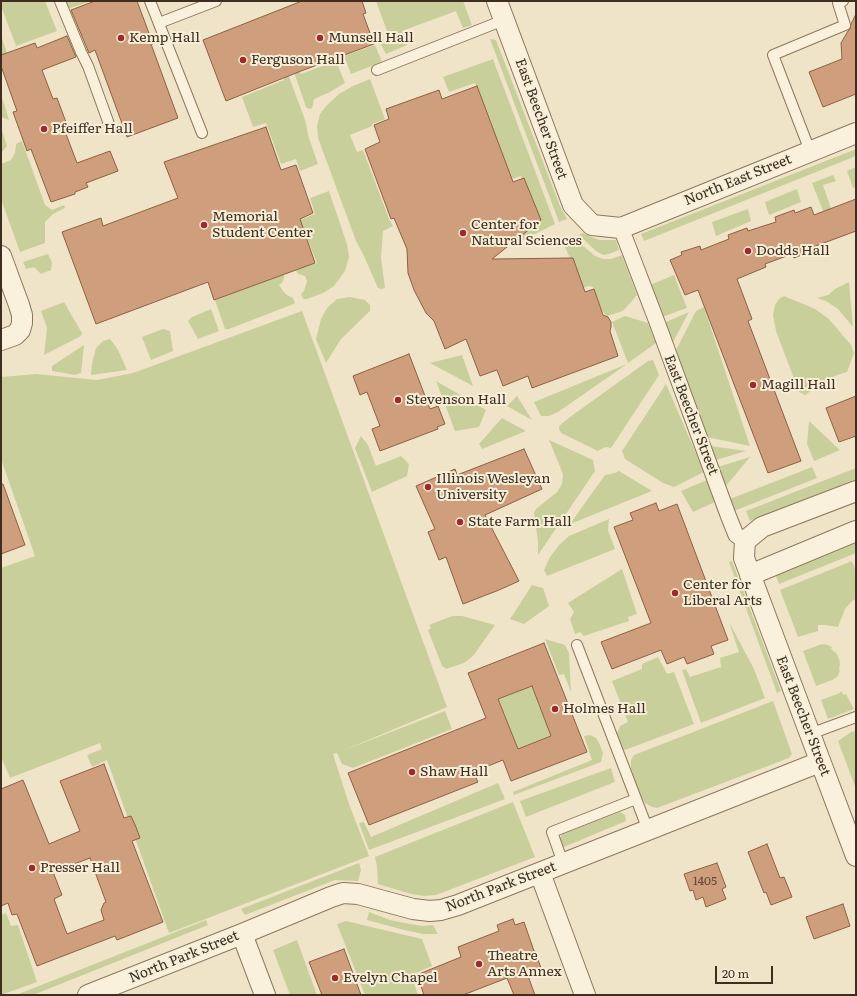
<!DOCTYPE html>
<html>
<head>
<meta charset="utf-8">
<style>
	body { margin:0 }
	#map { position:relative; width:857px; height:996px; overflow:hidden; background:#f0e4c8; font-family:Literata,serif }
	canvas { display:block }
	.frame { position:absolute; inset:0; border:2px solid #3d2e20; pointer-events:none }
	.scale { position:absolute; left:715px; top:966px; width:58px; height:18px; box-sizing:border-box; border:2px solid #3d2e20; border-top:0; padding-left:5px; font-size:12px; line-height:14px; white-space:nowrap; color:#3d2e20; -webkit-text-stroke:3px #f7eed8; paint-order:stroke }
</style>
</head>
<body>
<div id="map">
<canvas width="857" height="996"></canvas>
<div class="frame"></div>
<div class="scale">20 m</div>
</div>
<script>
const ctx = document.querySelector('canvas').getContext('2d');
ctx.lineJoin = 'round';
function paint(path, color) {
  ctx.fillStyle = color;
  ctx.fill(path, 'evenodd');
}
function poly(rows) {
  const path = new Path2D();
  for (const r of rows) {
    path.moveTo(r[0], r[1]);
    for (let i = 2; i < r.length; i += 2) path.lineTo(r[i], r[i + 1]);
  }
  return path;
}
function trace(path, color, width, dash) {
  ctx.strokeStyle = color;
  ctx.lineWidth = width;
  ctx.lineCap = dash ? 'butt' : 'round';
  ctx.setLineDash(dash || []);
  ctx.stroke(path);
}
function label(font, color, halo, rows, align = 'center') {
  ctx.font = font + ' Literata,serif';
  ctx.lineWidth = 4;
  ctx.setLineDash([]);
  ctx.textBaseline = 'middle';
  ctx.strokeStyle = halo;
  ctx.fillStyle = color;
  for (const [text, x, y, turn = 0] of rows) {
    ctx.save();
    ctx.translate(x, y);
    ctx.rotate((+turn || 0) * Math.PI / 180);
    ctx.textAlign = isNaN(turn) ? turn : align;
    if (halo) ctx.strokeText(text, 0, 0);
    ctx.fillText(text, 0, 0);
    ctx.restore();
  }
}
paint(poly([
	[1,1,45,1,57,31,16,46,1,6],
	[64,1,92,1,67,9],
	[376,1,463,1,472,25,463,28,456,11,402,31,407,45,386,54,380,43,390,39],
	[1,35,7,53,1,56],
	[490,39,496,40,560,206,567,219,559,222],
	[375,45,382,62,351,74,344,56],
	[493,59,555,224,523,240,520,234,538,220,521,176,503,182,509,173,475,83,449,92,443,77],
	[336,61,345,83,330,92,314,99,312,108,309,109,306,107,294,72,299,70,301,74],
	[288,74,305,120,309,138,318,164,300,171,296,159,281,164,266,123,253,127,242,97,284,80,283,76],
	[370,79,385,119,372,124,372,126,350,135,357,152,363,150,389,219,393,226,383,231,381,258,385,288,381,289,378,288,363,254,356,241,318,138,317,126,320,114,326,106,339,94,353,86],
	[1,94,9,120,1,117],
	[1,127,7,146,3,151,1,152],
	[22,141,45,205,52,210,64,205,65,208,53,214,45,222,45,243,20,252,1,199,1,164,11,160,15,153,16,144],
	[856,149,856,156,644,241,641,234],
	[856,167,856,187,853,188,847,171],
	[833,175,836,181,823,185,836,223,829,226,812,183],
	[797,189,801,202,769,215,765,202],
	[329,191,347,244,349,257,345,271,334,286,323,293,307,299,303,299,301,294,304,291,307,281,305,276,298,274,296,270,317,263,300,220,315,214,310,198],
	[748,209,751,221,716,236,712,222],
	[583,233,591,237,600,240,616,240,619,250,609,254,603,255,596,251,579,235],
	[574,238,595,256,603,259,611,259,622,255,637,295,623,311,607,316,602,311,593,287,589,286,582,288,569,256,562,241],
	[48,254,52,262,51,270,41,274,34,267,26,269,23,262],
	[284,274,284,278,282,283,279,285,283,291,287,295,293,298,295,303,291,305,229,329,225,329,215,300],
	[674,275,687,308,662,317,650,285],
	[849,282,853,327,838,309,826,301,817,298,828,295,835,289],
	[784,296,815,309,829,319,851,345,854,353,847,372,837,375,824,382,805,395,799,392,776,331,773,315,775,305,779,299],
	[350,297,365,300,370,305,370,311,341,339,326,363,316,339,321,319,327,308,337,299],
	[64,302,82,333,81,336,44,355,47,328,41,311],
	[704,307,750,446,707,437,675,352,696,311],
	[211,309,219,331,198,339,188,321,192,317],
	[302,311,447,707,342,751,445,711,452,729,353,768,342,764,337,753,333,754,349,804,369,856,169,933,107,760,92,767,87,755,102,749,100,743,10,778,1,757,1,568,35,556,1,459,1,377,36,374,97,380,133,373],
	[689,312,672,344,664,323],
	[625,316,648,323,656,343,628,363,612,322],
	[163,329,170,331,173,351,151,360,142,337],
	[110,339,118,350,127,370,91,375,92,364,96,348,103,341],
	[84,345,81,373,75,375,52,371,52,366],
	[462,355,473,386,430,363],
	[653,360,659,375,611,448,606,447,601,449,598,451,561,433,559,429,559,426,570,417,648,361],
	[627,364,558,412,549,416,541,416,534,402],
	[436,381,486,410,479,427,455,431],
	[666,384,704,472,674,487,663,483,625,459,622,451],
	[517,396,532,420,507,406],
	[502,418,526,431,482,449,479,444],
	[809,421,840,450,814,461,807,444],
	[361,436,368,445,376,466,401,456,409,464,407,476,372,492,355,448],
	[549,440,593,460,595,471,538,555,538,541,534,513,536,509,557,492,562,484,563,474],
	[711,446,746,451,716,460],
	[750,457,726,486,718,467],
	[812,467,817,478,734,511,730,499],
	[856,468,856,479,750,521,746,511],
	[619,471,652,491,570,524,605,475,615,473],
	[707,480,715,502,693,512,681,491],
	[609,519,608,530,615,549,547,576,544,570,550,557,560,544,569,536],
	[856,542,856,553,779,584,776,576,779,572],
	[732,561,781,691,777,693,729,562],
	[852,561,856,572,856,599,852,601,845,609,838,627,825,625,818,625,818,631,798,637,780,590],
	[622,569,637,614,628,617,629,621,584,636,580,632,575,634,570,619,574,612,568,603],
	[532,585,543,588,549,606,524,624,510,619],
	[452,616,462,616,495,625,473,656,464,663,446,669,442,666,428,630,431,628,429,625],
	[729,622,754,669,765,698,701,723,682,670,686,669,690,677,721,667,720,658,739,652],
	[545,639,565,645,569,653,571,692,564,674,559,675],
	[825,644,832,647,831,649,837,654,839,659,840,663,839,670,840,671,837,677,832,680,816,686,803,651,819,645],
	[658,657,667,674,674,672,694,724,625,750,619,748,617,742,617,733,620,726,628,722,612,681,642,669,642,664],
	[532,686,551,736,518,749,498,699],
	[841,691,844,695,846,694,854,709,828,719,821,700,840,693],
	[773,701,792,754,789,758,657,808,652,807,645,803,640,795,631,769,631,760,634,755],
	[856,731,856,789,838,741,851,732],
	[590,735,596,738,600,745,603,753,601,762,514,795,513,792,592,760,584,736],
	[611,768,615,782,526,817,520,801],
	[498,783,505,799,369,850,359,823,364,822,371,837],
	[513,802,535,857,436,895,425,896,411,894,378,884,377,867,375,857],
	[620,812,625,815,626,821,564,847,558,842,562,834],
	[359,863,361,870,358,881,335,880,245,915,241,909],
	[369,912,390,920,410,924,423,926,433,925,438,934,423,934,404,930,367,920],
	[6,913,11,926,18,925,37,982,1,995,1,915],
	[206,920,208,925,33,995,16,995],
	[346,921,422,939,432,966,411,975,418,995,365,995,337,924],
	[297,940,317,995,290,995,273,950]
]), '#c9cf9b');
const building = poly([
	[95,1,137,1,153,44,151,44,178,118,127,137,95,50,89,53,71,10,95,1],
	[302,1,362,1,366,13,363,14,374,44,301,71,226,101,203,40,302,1],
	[856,14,856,94,823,107,809,72,842,59,841,43,848,31,850,29,851,24,856,14],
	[67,36,76,57,42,70,53,99,57,98,70,133,66,134,77,163,110,151,118,171,86,183,88,187,75,192,75,194,51,202,31,149,27,151,13,112,17,111,1,66,1,55,35,43,37,48,67,36],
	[477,86,513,182,524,178,541,220,492,259,573,258,585,292,594,289,603,315,608,317,611,322,611,327,610,331,618,356,532,388,528,376,503,386,497,370,480,376,466,339,445,349,434,321,426,313,414,290,408,273,407,249,394,218,391,219,365,149,380,142,374,125,389,119,386,109,439,90,442,99,477,86],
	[266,127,281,170,296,165,313,213,300,219,315,263,214,300,208,282,96,324,62,232,101,218,103,226,178,198,164,162,266,127],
	[856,199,856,231,813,247,814,250,794,258,792,254,765,264,766,267,737,279,752,319,748,321,801,461,768,473,698,290,685,295,670,260,682,255,681,252,700,246,701,250,729,239,728,235,747,228,748,231,776,222,775,217,794,210,795,213,811,207,814,215,856,199],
	[409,354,430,409,438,406,445,424,437,427,438,429,380,451,372,429,380,426,367,392,360,395,353,376,409,354],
	[856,396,856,436,839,442,826,408,856,396],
	[524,449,542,489,485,515,519,581,499,590,463,604,446,557,439,560,428,532,435,529,416,486,455,469,457,475,524,449],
	[1,484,3,484,25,545,1,554,1,484],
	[656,503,659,511,677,504,728,640,711,646,714,654,687,664,684,657,667,664,661,650,612,669,601,642,651,623,614,527,633,520,630,513,656,503],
	[544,643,587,752,511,781,503,760,473,772,478,782,369,825,348,773,486,718,468,673,544,643],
	[532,686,551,736,518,749,498,699,532,686],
	[104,764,124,818,131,816,136,827,140,838,132,841,163,922,117,940,115,936,37,966,17,914,12,915,8,903,1,906,1,789,23,780,49,844,80,831,60,781,104,764],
	[90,858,106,902,104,903,101,910,104,920,67,934,54,899,62,895,53,872,90,858],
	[767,844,780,878,784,877,792,897,771,905,766,892,764,893,748,852,767,844],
	[717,863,726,887,722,889,726,899,706,907,703,897,696,900,693,890,690,891,684,874,717,863],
	[843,904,850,926,814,939,806,917,843,904],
	[513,919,515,925,524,922,534,951,535,951,542,971,528,976,535,995,514,995,507,978,463,995,424,995,418,978,420,977,419,974,461,957,458,947,499,931,497,925,513,919],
	[344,949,361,995,322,995,309,962,344,949]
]);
paint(building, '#cf9f7d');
trace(building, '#8d5f41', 1);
const service = poly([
	[60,1,81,52,88,66,109,124],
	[150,1,202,133],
	[159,23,216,1],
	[377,70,504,20],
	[810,151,773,55,845,25,838,3,843,1],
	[577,645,648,830],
	[810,734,856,717],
	[563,863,552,832,636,799]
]);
const pedestrian = poly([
	[621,228,657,322,728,515,736,535,745,541]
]);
const minor = poly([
	[497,1,573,205,592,225,621,228,856,133],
	[1,256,19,305,22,315,22,323,20,330,15,335,1,340],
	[856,491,762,527,745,541,744,558,810,734,856,856],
	[750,575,856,531],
	[540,873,585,995],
	[242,934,265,995],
	[88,995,242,934,331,897,343,893,358,894,413,909,430,911,441,910,458,905,820,762]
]);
trace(service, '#8d765c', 12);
trace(pedestrian, '#8d765c', 17);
trace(minor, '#8d765c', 22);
trace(service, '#faf1dc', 10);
trace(pedestrian, '#faf1dc', 15);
trace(minor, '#faf1dc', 20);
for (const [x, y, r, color] of [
	[121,38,4,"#9e2a2b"],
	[320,38,4,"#9e2a2b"],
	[243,60,4,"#9e2a2b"],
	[44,129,4,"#9e2a2b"],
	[204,225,4,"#9e2a2b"],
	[463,233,4,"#9e2a2b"],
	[748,251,4,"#9e2a2b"],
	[753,385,4,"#9e2a2b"],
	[398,400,4,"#9e2a2b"],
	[428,487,4,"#9e2a2b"],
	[460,522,4,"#9e2a2b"],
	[675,593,4,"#9e2a2b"],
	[555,709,4,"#9e2a2b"],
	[412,772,4,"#9e2a2b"],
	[32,868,4,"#9e2a2b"],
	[479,964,4,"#9e2a2b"],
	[335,978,4,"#9e2a2b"]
]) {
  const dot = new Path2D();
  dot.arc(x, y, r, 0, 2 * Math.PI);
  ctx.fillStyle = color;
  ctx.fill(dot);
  trace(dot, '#f7eed8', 1.5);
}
label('12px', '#624a37', null, [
	["1405",705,881]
]);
label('14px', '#3d2e20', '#f7eed8', [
	["Kemp Hall",129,38],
	["Munsell Hall",328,38],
	["Ferguson Hall",251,60],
	["Pfeiffer Hall",52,129],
	["Memorial",212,217],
	["Student Center",212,233],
	["Center for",471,225],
	["Natural Sciences",471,241],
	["Dodds Hall",756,251],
	["Magill Hall",761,385],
	["Stevenson Hall",406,400],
	["Illinois Wesleyan",436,479],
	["University",436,495],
	["State Farm Hall",468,522],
	["Center for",683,585],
	["Liberal Arts",683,601],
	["Holmes Hall",563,709],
	["Shaw Hall",420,772],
	["Presser Hall",40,868],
	["Theatre",487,956],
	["Arts Annex",487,972],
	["Evelyn Chapel",343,978]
], 'left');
label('14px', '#3d2e20', '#f7eed8', [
	["East Beecher Street",541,119,70],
	["North East Street",738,180,-22],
	["East Beecher Street",691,415,69],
	["East Beecher Street",803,716,69],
	["North Park Street",501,887,-21],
	["North Park Street",184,957,-22]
]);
</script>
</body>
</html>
